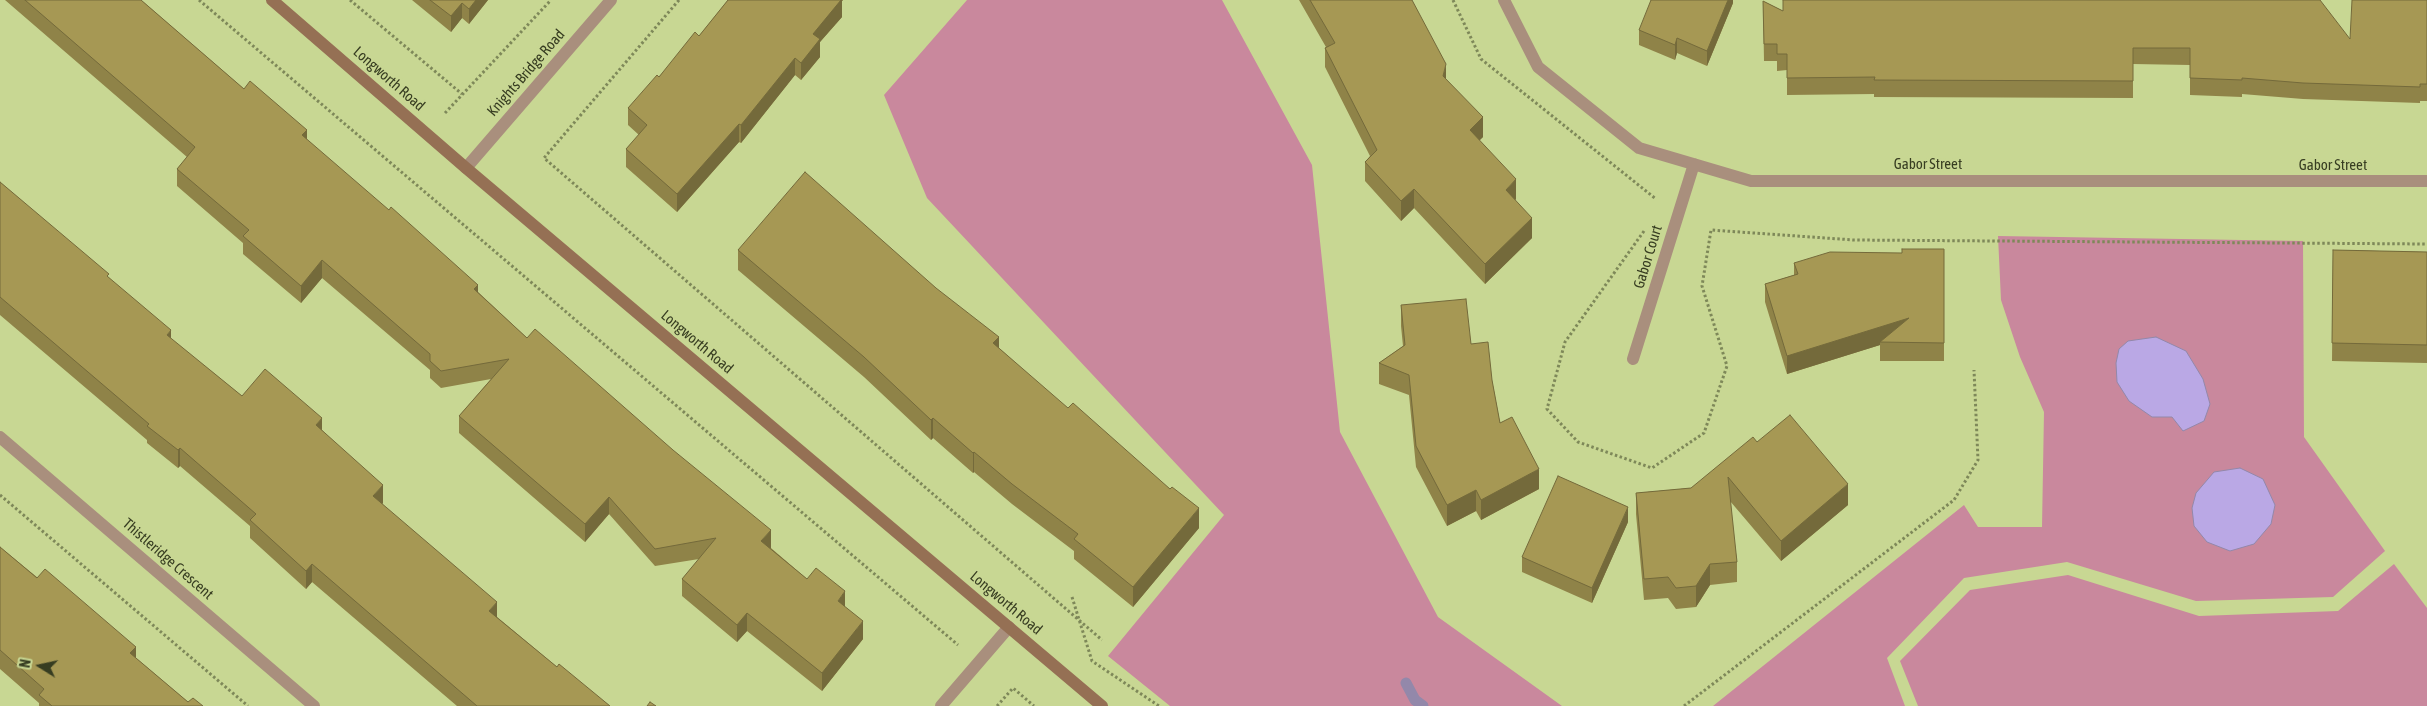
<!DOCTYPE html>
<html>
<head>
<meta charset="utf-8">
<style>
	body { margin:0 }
	#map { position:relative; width:2427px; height:706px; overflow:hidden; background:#c8d793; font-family:"Asap Condensed",sans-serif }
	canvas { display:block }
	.north { position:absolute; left:15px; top:641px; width:50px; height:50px; -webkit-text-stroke:4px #c8d793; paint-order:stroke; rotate:280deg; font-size:14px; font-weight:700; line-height:20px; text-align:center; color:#373d21 }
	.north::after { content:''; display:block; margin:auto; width:18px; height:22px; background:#373d21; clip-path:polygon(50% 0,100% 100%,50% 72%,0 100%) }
</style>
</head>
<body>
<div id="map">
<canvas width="2427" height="706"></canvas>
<div class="north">N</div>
</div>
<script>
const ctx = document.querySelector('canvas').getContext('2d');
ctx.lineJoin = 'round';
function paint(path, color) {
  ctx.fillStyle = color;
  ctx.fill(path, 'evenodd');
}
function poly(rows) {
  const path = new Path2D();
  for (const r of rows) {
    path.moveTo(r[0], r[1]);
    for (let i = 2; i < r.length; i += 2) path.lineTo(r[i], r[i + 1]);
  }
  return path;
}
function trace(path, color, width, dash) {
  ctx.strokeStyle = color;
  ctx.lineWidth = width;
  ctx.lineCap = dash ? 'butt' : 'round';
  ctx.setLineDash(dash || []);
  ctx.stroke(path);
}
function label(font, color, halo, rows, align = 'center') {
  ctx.font = font + ' "Asap Condensed",sans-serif';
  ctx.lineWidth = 5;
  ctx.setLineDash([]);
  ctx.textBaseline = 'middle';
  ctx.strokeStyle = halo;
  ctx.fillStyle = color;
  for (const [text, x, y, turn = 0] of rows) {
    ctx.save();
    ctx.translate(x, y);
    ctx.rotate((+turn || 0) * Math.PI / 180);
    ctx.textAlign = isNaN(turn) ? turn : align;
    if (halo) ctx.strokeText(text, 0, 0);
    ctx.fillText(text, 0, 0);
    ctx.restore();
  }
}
paint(poly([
	[967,0,1222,0,1312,165,1340,432,1438,617,1562,706,1170,706,1108,656,1224,515,927,198,884,95],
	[1998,236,2303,241,2304,437,2385,551,2333,597,2196,601,2067,562,1964,578,1887,658,1905,706,1713,706,1964,505,1978,527,2042,527,2044,412,2020,357,2001,300],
	[2394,564,2427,608,2427,706,1918,706,1900,661,1970,590,2068,575,2199,616,2338,611]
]), '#c9889d');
const water = poly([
	[2156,337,2186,351,2203,379,2210,404,2204,421,2183,431,2172,417,2152,417,2129,401,2117,382,2116,363,2119,349,2128,341,2156,337],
	[2240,468,2263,479,2275,505,2271,524,2254,544,2230,551,2207,542,2194,526,2192,508,2196,493,2214,472,2240,468]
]);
paint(water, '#baa8e5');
trace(water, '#9388aa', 1);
trace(poly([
	[1406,683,1415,700,1423,706]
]), '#9388aa', 11);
trace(poly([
	[199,0,958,645],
	[350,0,462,94],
	[679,0,544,158,1102,640],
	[1453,0,1481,59,1656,199],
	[445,113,551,0],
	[1644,231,1565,342,1547,409,1578,442,1652,468,1704,433,1727,366,1702,286,1711,230,1854,240,2427,244],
	[0,495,248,706],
	[1072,597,1092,661,1159,706],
	[997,706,1013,688,1034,706],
	[1684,706,1954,500,1978,460,1974,370]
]), '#7e8859', 3, [2.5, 2.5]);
trace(poly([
	[1504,0,1538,67,1639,148,1751,181,2427,181],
	[466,168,611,0],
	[1633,359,1694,164],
	[0,437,314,706],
	[941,706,1009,627]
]), '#a98f7d', 12);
trace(poly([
	[272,0,466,168,1102,706]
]), '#957054', 12);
paint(poly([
	[5,0,141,0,244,89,307,140,478,292,527,338,807,579,845,607,863,639,822,691,747,631,737,642,682,596,682,579,699,559,655,566,609,514,585,542,459,433,459,416,491,379,441,388,430,378,430,370,322,278,301,303,243,254,243,243,177,186,177,169,187,157],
	[412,0,488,0,469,24,462,18,451,32],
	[728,0,843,0,842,1,842,17,820,42,820,57,801,80,795,75,741,143,739,142,677,212,626,167,626,149,639,135,628,125,628,108,699,36],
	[1299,0,1412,0,1446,79,1483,137,1479,140,1516,199,1515,200,1532,238,1485,284,1414,208,1401,221,1365,181,1365,162,1370,156,1325,67,1325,48,1326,47],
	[1733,0,1733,3,1707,66,1677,53,1675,60,1639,45,1639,30],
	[1783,0,2350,39,2427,0,2427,101,2420,101,2420,103,2303,99,2242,94,2242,97,2190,95,2190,65,2133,64,2133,98,1874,97,1874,94,1787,95,1787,70,1777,71,1777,61,1764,61,1763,1,1783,11],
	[0,182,109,278,171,339,242,396,322,430,383,503,382,504,497,617,557,667,610,706,457,706,312,582,306,589,250,538,250,526,180,466,178,468,147,443,147,440,0,315],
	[1944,249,1944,361,1880,361,1880,345,1787,374,1765,302,1765,284,1794,275,1794,263],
	[738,250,999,348,1199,528,1133,607,1074,559,1074,551,1012,504,974,472,973,473,933,438,931,440,864,377,738,270],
	[2333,250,2427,252,2427,363,2332,361],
	[1401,305,1471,344,1492,380,1500,423,1539,489,1481,520,1476,511,1447,526,1416,467,1409,395,1379,384,1379,363,1403,346,1401,326],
	[1757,442,1848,505,1781,561,1730,501,1737,562,1737,582,1710,585,1696,607,1676,609,1668,598,1644,600,1636,514,1636,493,1691,488],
	[1628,522,1592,603,1522,572,1522,557],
	[0,547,136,658,188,702,203,706,39,706,39,703,0,669]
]), '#8f8348');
paint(poly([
	[476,0,488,0,469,24,469,9],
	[834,0,843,0,842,1,842,17,820,42,820,57,801,80,801,63,813,34],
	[1728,0,1733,0,1733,3,1707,66,1707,51],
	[462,3,462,18,451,32,451,16],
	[1677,38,1677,53,1675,60,1675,45],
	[795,58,795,75,741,143,741,125],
	[1446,64,1446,83,1443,76],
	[1483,117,1483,137,1470,150,1470,130],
	[739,124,739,142,677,212,677,194],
	[307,130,307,147,302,135],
	[1516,179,1516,199,1506,210,1506,190],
	[1414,189,1414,208,1401,221,1401,201],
	[1532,218,1532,238,1485,284,1485,264],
	[322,260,322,278,301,303,301,286],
	[478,285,478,302,474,289],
	[1909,318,1880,342,1880,345,1787,374,1787,356],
	[171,330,171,348,167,335],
	[999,337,999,357,993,343],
	[322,418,322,436,316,425],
	[933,418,933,438,931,440,931,420],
	[180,448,180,466,178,468,178,450],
	[974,452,974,472,973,473,973,453],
	[1539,469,1539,489,1481,520,1481,500],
	[1848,484,1848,505,1781,561,1781,541],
	[383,485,383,503,373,514,373,496],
	[1476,490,1476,511,1447,526,1447,505],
	[609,497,609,514,585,542,585,524],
	[1628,507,1628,522,1592,603,1592,588],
	[1199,508,1199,528,1133,607,1133,587],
	[771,530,771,548,761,558,761,541],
	[312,564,312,582,306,589,306,571],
	[1710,564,1710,585,1696,607,1696,586],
	[845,591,845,609,838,601],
	[497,602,497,620,489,611],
	[747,613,747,631,737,642,737,625],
	[863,621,863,639,822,691,822,673],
	[136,647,136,666,130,653]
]), '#746a3b');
const building = poly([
	[25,0,141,0,244,89,250,81,307,130,302,135,389,210,391,207,478,285,474,289,527,338,535,329,673,450,771,530,761,541,807,579,816,568,845,591,838,601,863,621,822,673,747,613,737,625,682,579,716,538,655,549,609,497,585,524,459,416,509,359,441,371,430,361,430,354,322,260,301,286,243,236,249,230,177,169,195,147,25,0],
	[430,0,476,0,469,9,462,3,451,16,430,0],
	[728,0,841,0,813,34,820,39,801,63,795,58,741,125,739,124,677,194,626,149,647,125,628,108,657,75,659,77,695,32,699,36,728,0],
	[1310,0,1412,0,1446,64,1443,76,1483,117,1470,130,1516,179,1506,190,1532,218,1485,264,1414,189,1401,201,1365,162,1377,150,1325,48,1335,43,1310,0],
	[1651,0,1728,0,1707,51,1677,38,1675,45,1639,30,1651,0],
	[1783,0,2320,0,2350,39,2352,0,2427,0,2427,84,2420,84,2420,87,2303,83,2242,78,2242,80,2190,78,2190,48,2133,48,2133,81,1874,80,1875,77,1787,78,1787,54,1777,54,1777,44,1764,44,1763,1,1783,11,1783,0],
	[805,172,936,288,999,337,993,343,1068,408,1073,403,1170,489,1172,487,1199,508,1133,587,1074,539,1078,534,1012,484,974,452,973,453,933,418,931,420,864,357,738,250,805,172],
	[0,182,109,274,107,276,171,330,167,335,242,396,265,369,322,418,316,425,383,485,373,496,497,602,489,611,557,667,559,664,610,706,477,706,312,564,306,571,250,520,256,514,180,448,178,450,147,426,149,424,0,297,0,182],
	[1902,249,1944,249,1944,343,1880,342,1909,318,1787,356,1765,284,1798,274,1794,263,1830,252,1902,253,1902,249],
	[2333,250,2427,252,2427,345,2332,343,2333,250],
	[1466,299,1471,344,1488,342,1492,380,1500,423,1512,417,1539,469,1481,500,1476,490,1447,505,1416,446,1409,375,1379,363,1405,345,1401,305,1466,299],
	[1790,415,1848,484,1781,541,1728,477,1737,562,1710,564,1696,586,1676,588,1668,577,1644,579,1636,493,1691,488,1753,437,1757,442,1790,415],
	[1558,476,1628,507,1592,588,1522,557,1558,476],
	[0,547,37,578,45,569,136,647,130,653,188,702,193,698,203,706,52,706,39,695,44,689,0,650,0,547],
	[650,702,656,706,647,706,650,702]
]);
paint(building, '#a69854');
trace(building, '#746a3b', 1);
label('15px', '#373d21', '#c8d793', [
	["Knights Bridge Road",526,73,-49],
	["Longworth Road",389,79,41],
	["Gabor Street",1928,164],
	["Gabor Street",2333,165],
	["Gabor Court",1648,257,-73],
	["Longworth Road",697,342,40],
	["Thistleridge Crescent",168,559,41],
	["Longworth Road",1006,603,40]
]);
</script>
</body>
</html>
